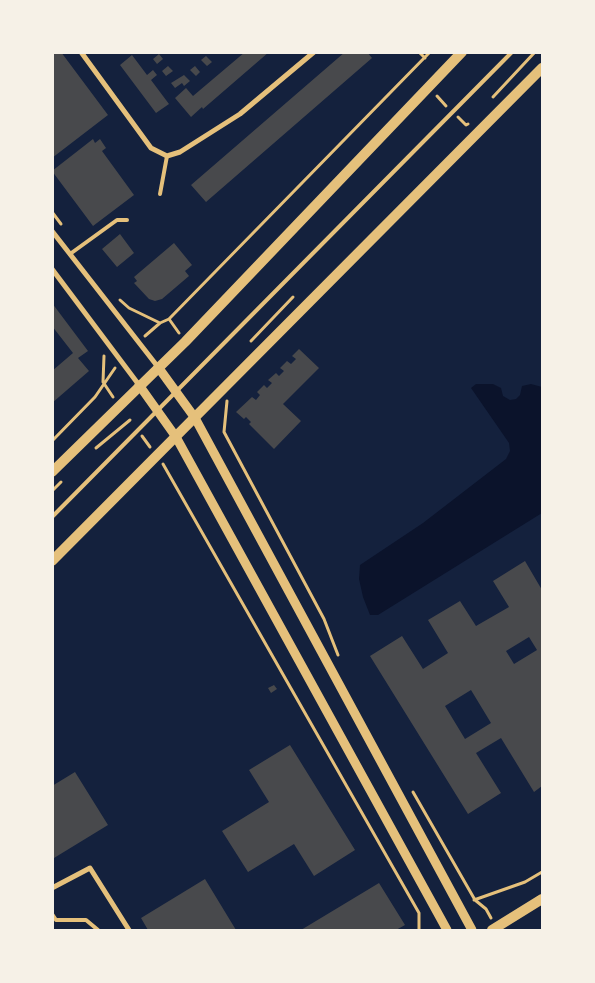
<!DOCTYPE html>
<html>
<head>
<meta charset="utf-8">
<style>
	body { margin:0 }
	#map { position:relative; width:595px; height:983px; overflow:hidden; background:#14213d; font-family:Arial,sans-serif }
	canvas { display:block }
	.frame { position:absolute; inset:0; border:54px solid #f6f1e7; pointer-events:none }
</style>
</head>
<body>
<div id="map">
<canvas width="595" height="983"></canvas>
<div class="frame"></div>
</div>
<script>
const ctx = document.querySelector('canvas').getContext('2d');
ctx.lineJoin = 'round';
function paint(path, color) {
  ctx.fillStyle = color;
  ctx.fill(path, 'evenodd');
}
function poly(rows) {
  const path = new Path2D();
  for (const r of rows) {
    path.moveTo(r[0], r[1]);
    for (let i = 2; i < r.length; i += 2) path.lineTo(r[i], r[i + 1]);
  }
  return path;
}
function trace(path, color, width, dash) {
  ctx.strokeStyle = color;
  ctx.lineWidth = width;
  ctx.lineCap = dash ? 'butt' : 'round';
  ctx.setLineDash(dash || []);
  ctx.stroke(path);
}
paint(poly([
	[476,384,493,384,501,388,503,396,510,400,516,399,520,395,522,386,531,384,542,387,542,513,378,615,370,615,363,597,359,579,360,565,423,523,506,459,510,451,509,443,471,388]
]), '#0b132b');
paint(poly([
	[52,52,61,52,108,115,52,158],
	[245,52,269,52,203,109,202,107,191,117,175,98,186,88,193,96],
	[345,52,367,52,372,58,206,202,191,185],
	[159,54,163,59,157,64,153,59],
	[132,55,147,75,153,70,157,75,151,80,169,104,156,113,120,65],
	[206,56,212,62,207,66,201,60],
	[168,66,173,71,166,76,162,71],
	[195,66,200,72,196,76,190,70],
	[184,75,190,81,184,86,182,83,175,88,171,83],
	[93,139,95,143,100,139,106,148,102,151,134,195,93,226,52,171],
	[120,234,134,253,117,267,102,249],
	[174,243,192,265,185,271,189,276,162,299,155,301,149,299,134,283,137,281,134,277],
	[52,303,88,351,78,358,89,371,52,403,52,371,73,353,52,326],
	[299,349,319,368,283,404,301,421,274,449,249,424,251,422,246,417,244,419,236,412,252,397,256,400,260,395,257,392,264,385,267,388,272,383,268,380,276,373,279,376,284,371,280,368,287,361,291,364,296,359,292,356],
	[525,561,542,590,542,786,534,792,501,738,476,753,501,793,468,814,370,656,402,636,423,669,448,653,428,620,460,601,476,626,509,607,493,581],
	[529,637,537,650,514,664,506,651],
	[471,690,491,723,465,739,445,706],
	[274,685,277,689,271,693,268,688],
	[290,745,355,850,314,876,294,844,248,872,222,831,269,802,249,770],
	[75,772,108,825,54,858,52,786],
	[205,879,236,930,148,930,141,918],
	[379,883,405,925,396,930,301,930]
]), '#48494c');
trace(poly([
	[419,52,425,58],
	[437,96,446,106],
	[493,97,535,52],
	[458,117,466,125,468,124],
	[52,212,61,224],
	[120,300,129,308,160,323],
	[169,319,179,333],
	[145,336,160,323,169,319,430,52],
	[251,341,293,297],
	[104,356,103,382,113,397],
	[227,401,224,432,324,619,338,655],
	[142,436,150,447],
	[52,441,95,397,115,368],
	[96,448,130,420],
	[163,464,419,913,419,930],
	[52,491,61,482],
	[413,792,475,900,486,909,491,918],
	[474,900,525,882,542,872]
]), '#e5c07b', 3);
trace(poly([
	[160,194,167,156],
	[70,254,117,220,127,220],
	[52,517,512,52],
	[52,914,56,920,86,920,98,930]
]), '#e5c07b', 4);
trace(poly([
	[81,52,151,148,167,156,180,152,240,114,314,52],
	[52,231,158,367],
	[52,269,139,385],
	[52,888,90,868,129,930]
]), '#e5c07b', 5);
trace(poly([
	[158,367,195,418,472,930],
	[139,385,176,437,447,930]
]), '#e5c07b', 9);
trace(poly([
	[52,472,185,342,462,52],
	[52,561,542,68],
	[492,930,542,899]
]), '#e5c07b', 10);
</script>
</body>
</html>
